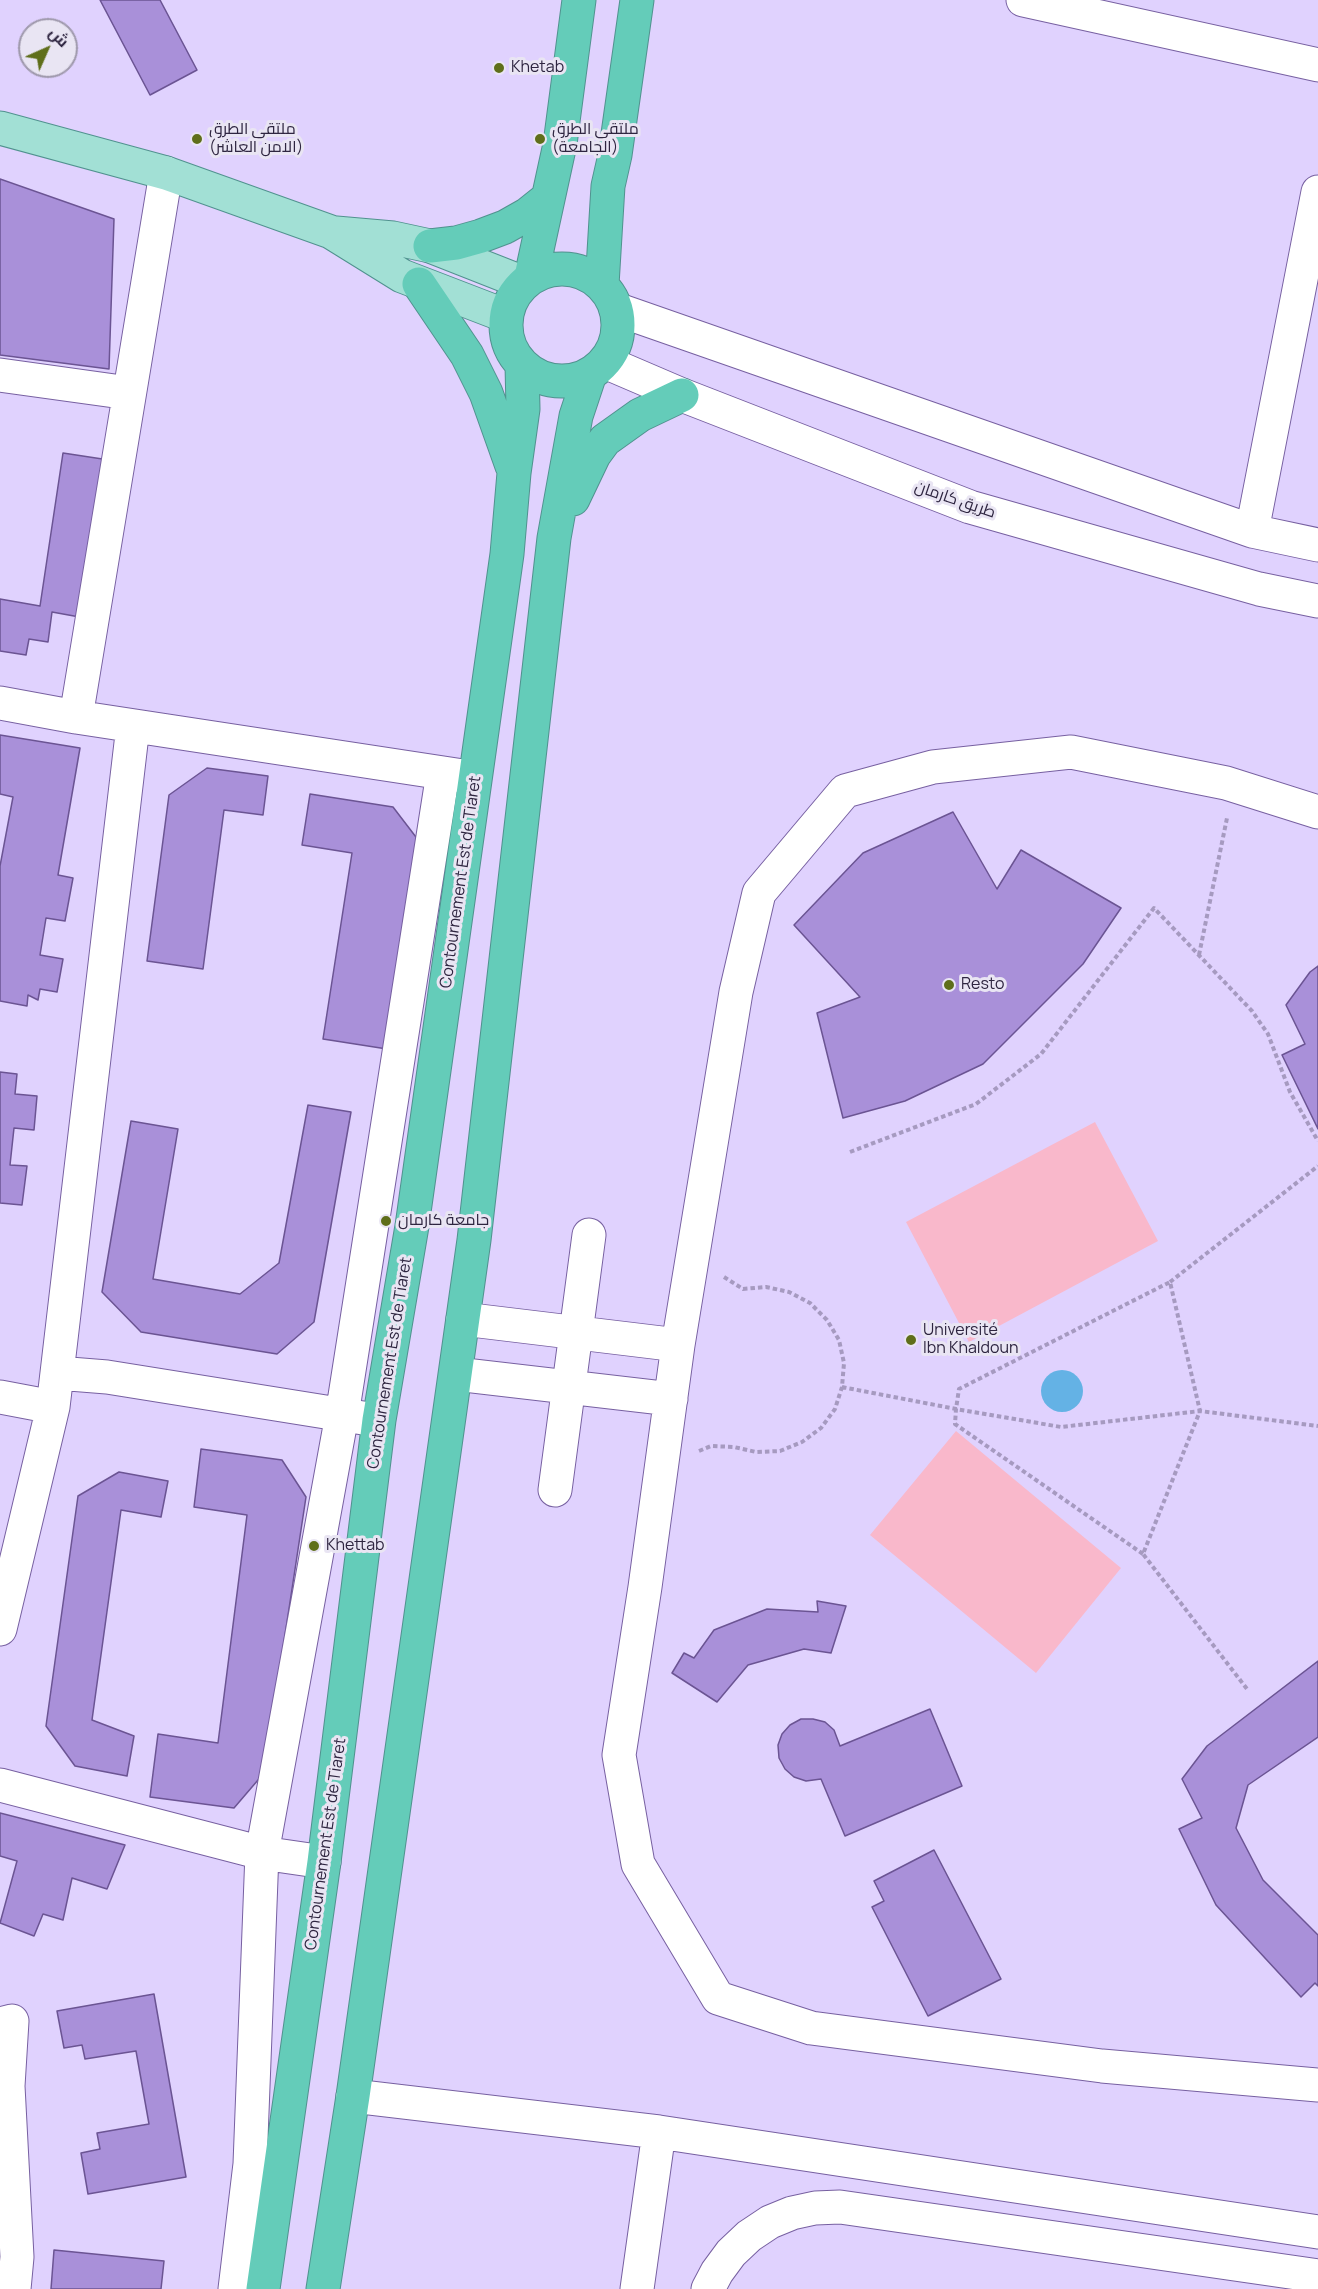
<!DOCTYPE html>
<html>
<head>
<meta charset="utf-8">
<style>
	body { margin:0 }
	#map { position:relative; width:1318px; height:2289px; overflow:hidden; background:#e0d2fe; font-family:Manrope,Cairo,sans-serif }
	canvas { display:block }
	.north { position:absolute; left:18px; top:18px; width:60px; height:60px; box-sizing:border-box; background:#e9e5f3; border:2px solid #9e98ab; border-radius:50%; rotate:45deg; font-size:16px; font-weight:700; line-height:24px; text-align:center; color:#2e2540 }
	.north::after { content:''; display:block; margin:auto; width:21px; height:27px; background:#5f6e1a; clip-path:polygon(50% 0,100% 100%,50% 72%,0 100%) }
</style>
</head>
<body>
<div id="map">
<canvas width="1318" height="2289"></canvas>
<div class="north">ش</div>
</div>
<script>
const ctx = document.querySelector('canvas').getContext('2d');
ctx.lineJoin = 'round';
function paint(path, color) {
  ctx.fillStyle = color;
  ctx.fill(path, 'evenodd');
}
function poly(rows) {
  const path = new Path2D();
  for (const r of rows) {
    if (r.length === 3) {
      path.moveTo(r[0] + r[2], r[1]);
      path.arc(r[0], r[1], r[2], 0, 2 * Math.PI);
      continue;
    }
    path.moveTo(r[0], r[1]);
    for (let i = 2; i < r.length; i += 2) path.lineTo(r[i], r[i + 1]);
  }
  return path;
}
function trace(path, color, width, dash) {
  ctx.strokeStyle = color;
  ctx.lineWidth = width;
  ctx.lineCap = dash ? 'butt' : 'round';
  ctx.setLineDash(dash || []);
  ctx.stroke(path);
}
function label(font, color, halo, rows, align = 'center') {
  ctx.font = font + ' Manrope,Cairo,sans-serif';
  ctx.lineWidth = 6;
  ctx.setLineDash([]);
  ctx.textBaseline = 'middle';
  ctx.strokeStyle = halo;
  ctx.fillStyle = color;
  for (const [text, x, y, turn = 0] of rows) {
    ctx.save();
    ctx.translate(x, y);
    ctx.rotate((+turn || 0) * Math.PI / 180);
    ctx.textAlign = isNaN(turn) ? turn : align;
    if (halo) ctx.strokeText(text, 0, 0);
    ctx.fillText(text, 0, 0);
    ctx.restore();
  }
}
paint(poly([
	[1095,1122,1158,1241,969,1342,906,1222],
	[956,1431,1121,1568,1036,1673,870,1535]
]), '#f9b8cb');
paint(poly([
	[1062,1391,21]
]), '#64b2e5');
const building = poly([
	[100,0,160,0,197,70,150,95,100,0],
	[0,179,114,219,109,369,0,355,0,179],
	[63,453,109,460,85,618,52,612,48,642,29,639,26,655,0,651,0,599,40,606,63,453],
	[0,735,80,748,58,875,73,878,65,921,46,918,40,955,63,959,57,992,40,989,38,1000,28,995,27,1006,0,1001,0,866,13,797,0,794,0,735],
	[207,768,268,776,263,815,224,810,203,969,147,961,169,795,207,768],
	[310,794,393,807,419,841,387,1049,323,1039,352,853,302,845,310,794],
	[953,812,997,889,1021,850,1121,908,1083,964,983,1064,905,1101,843,1118,817,1013,860,997,794,925,863,853,953,812],
	[1318,966,1318,1129,1282,1055,1305,1044,1286,1005,1310,972,1318,966],
	[0,1072,17,1074,15,1094,37,1096,34,1130,14,1128,10,1165,27,1166,22,1205,0,1203,0,1072],
	[308,1105,351,1112,314,1322,277,1354,141,1332,102,1292,131,1121,178,1129,153,1279,240,1294,279,1263,308,1105],
	[201,1449,282,1460,306,1497,264,1773,234,1808,150,1797,158,1734,218,1743,247,1515,194,1507,201,1449],
	[119,1472,168,1481,161,1517,121,1510,92,1720,134,1736,127,1776,75,1766,46,1726,78,1496,119,1472],
	[817,1601,846,1606,831,1653,804,1649,748,1665,717,1702,672,1673,684,1653,694,1658,714,1630,767,1609,818,1612,817,1601],
	[1318,1661,1318,1737,1248,1785,1236,1828,1263,1880,1318,1935,1318,1986,1315,1983,1301,1997,1216,1905,1179,1829,1202,1818,1182,1779,1207,1746,1318,1661],
	[930,1709,962,1786,845,1836,821,1779,806,1781,794,1777,785,1769,779,1758,778,1745,782,1734,790,1725,801,1719,813,1719,825,1722,834,1730,840,1746,930,1709],
	[0,1813,125,1845,107,1889,72,1878,63,1920,43,1914,34,1936,0,1923,17,1861,0,1856,0,1813],
	[934,1850,1001,1979,928,2016,872,1907,884,1901,874,1881,934,1850],
	[154,1994,186,2177,88,2194,81,2153,100,2149,97,2133,149,2124,136,2051,85,2059,82,2045,64,2048,57,2011,154,1994],
	[54,2250,164,2261,161,2289,51,2289,54,2250]
]);
paint(building, '#a990d9');
trace(building, '#6b5493', 1.5);
const minor = poly([
	[1023,0,1318,65],
	[616,309,1252,531,1318,545],
	[605,362,682,395,970,507,1259,589,1318,601],
	[0,375,129,393],
	[1252,531,1318,192],
	[0,703,76,717,463,776],
	[76,717,166,173],
	[1318,812,1226,783,1071,752,933,767,845,791,759,893,736,992,678,1345,645,1587,619,1755,638,1864,718,1998,811,2028,1102,2066,1318,2085],
	[463,1319,678,1345],
	[57,1373,107,1377,363,1418],
	[456,1374,671,1399],
	[0,1397,53,1407,133,726],
	[555,1490,589,1235],
	[0,1629,53,1407],
	[0,1785,262,1853,250,2164,235,2289],
	[324,1862,262,1853,342,1415,443,773],
	[0,2024,12,2021,8,2086,17,2257,14,2289],
	[353,2096,659,2132,1318,2232],
	[637,2289,659,2132],
	[708,2289,717,2272,731,2253,749,2236,770,2222,792,2213,815,2208,840,2207,1318,2276]
]);
const major = poly([
	[0,128,166,173,331,232,402,276,506,316],
	[336,233,393,238,430,246,524,283]
]);
const highway = poly([
	[430,246,456,243,481,236,505,227,528,214,548,198],
	[562,325,56],
	[531,277,560,144,579,0],
	[419,284,467,355,486,393,512,466],
	[602,285,608,186,615,155,637,0],
	[573,499,594,455,605,440,640,415,682,395],
	[263,2289,324,1862,379,1420,412,1226,507,554,514,473,523,409,522,365],
	[323,2289,353,2096,474,1240,554,538,576,416,590,374]
]);
trace(minor, '#7760a1', 35);
trace(major, '#51928f', 35);
trace(highway, '#51928f', 35);
trace(poly([
	[1199,955,1227,818],
	[850,1152,976,1104,1041,1054,1154,908,1252,1011,1268,1034,1290,1092,1318,1141],
	[1170,1282,1318,1166],
	[842,1387,956,1409,1061,1427,1200,1411,1318,1426],
	[699,1451,711,1446,734,1447,756,1452,780,1451,802,1442,821,1428,835,1409,842,1387,844,1363,839,1340,827,1320,810,1303,789,1292,766,1287,743,1289,724,1277],
	[1143,1554,955,1424,956,1409,959,1389,1170,1282,1200,1411,1143,1554,1247,1689]
]), '#a69ac0', 4, [4.5, 3]);
trace(minor, '#fff', 33);
trace(major, '#a2e0d5', 33);
trace(highway, '#64ccb9', 33);
for (const [x, y, r, color] of [
	[499,68,6,"#5f6e1a"],
	[197,139,6,"#5f6e1a"],
	[540,139,6,"#5f6e1a"],
	[949,985,6,"#5f6e1a"],
	[386,1221,6,"#5f6e1a"],
	[911,1340,6,"#5f6e1a"],
	[314,1546,6,"#5f6e1a"]
]) {
  const dot = new Path2D();
  dot.arc(x, y, r, 0, 2 * Math.PI);
  ctx.fillStyle = color;
  ctx.fill(dot);
  trace(dot, '#e9e5f3', 2);
}
label('16px', '#2e2540', '#e9e5f3', [
	["Khetab",511,68],
	["ملتقى الطرق",209,130],
	["(الامن العاشر)",209,148],
	["ملتقى الطرق",552,130],
	["(الجامعة)",552,148],
	["Resto",961,985],
	["جامعة كارمان",398,1221],
	["Université",923,1331],
	["Ibn Khaldoun",923,1349],
	["Khettab",326,1546]
], 'left');
label('16px', '#2e2540', '#e9e5f3', [
	["طريق كارمان",955,500,19],
	["Contournement Est de Tiaret",461,882,-82],
	["Contournement Est de Tiaret",390,1363,-81],
	["Contournement Est de Tiaret",326,1844,-82]
]);
</script>
</body>
</html>
